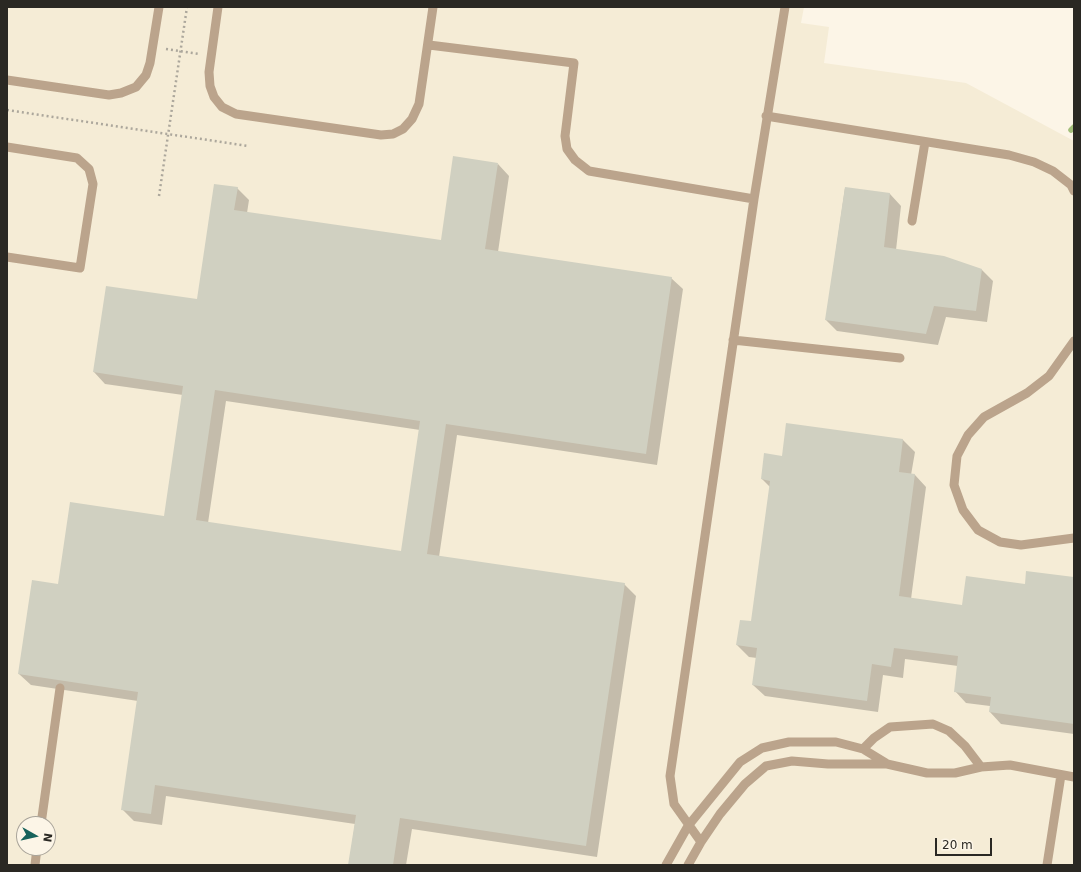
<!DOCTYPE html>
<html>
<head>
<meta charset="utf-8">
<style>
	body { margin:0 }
	#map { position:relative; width:1081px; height:872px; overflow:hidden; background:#fcf5e7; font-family:"DejaVu Sans",sans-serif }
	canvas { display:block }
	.frame { position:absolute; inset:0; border:8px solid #2a2823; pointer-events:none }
	.north { position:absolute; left:16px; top:816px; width:40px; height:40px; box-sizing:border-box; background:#fcf5e7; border:1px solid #a8a399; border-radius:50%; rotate:98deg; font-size:11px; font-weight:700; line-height:16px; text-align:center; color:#2a2823 }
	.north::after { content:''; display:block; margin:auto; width:14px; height:18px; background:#17625b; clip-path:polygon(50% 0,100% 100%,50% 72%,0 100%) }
	.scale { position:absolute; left:935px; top:838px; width:57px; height:18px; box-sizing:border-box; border:2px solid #2a2823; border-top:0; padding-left:5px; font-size:12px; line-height:14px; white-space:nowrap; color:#2a2823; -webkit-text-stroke:3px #fcf5e7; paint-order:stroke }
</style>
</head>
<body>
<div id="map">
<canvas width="1081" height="872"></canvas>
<div class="frame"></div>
<div class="north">N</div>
<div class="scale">20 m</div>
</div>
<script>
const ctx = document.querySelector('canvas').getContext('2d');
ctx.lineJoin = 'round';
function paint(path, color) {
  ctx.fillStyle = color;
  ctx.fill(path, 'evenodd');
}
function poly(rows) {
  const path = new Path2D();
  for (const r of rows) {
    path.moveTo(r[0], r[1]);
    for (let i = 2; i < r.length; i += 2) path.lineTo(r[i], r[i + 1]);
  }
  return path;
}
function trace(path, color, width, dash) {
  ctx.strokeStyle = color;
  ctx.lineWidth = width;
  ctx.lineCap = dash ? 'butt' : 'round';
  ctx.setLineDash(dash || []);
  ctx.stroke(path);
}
paint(poly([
	[7,7,804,7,801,23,829,27,824,63,966,83,1074,141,1074,865,7,865],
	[24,824,48,824,48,848,24,848]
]), '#f5ecd6');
paint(poly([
	[498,164,509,176,498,252,671,278,683,289,657,465,457,435,439,557,624,584,636,596,597,857,412,829,406,865,349,865,355,824,166,796,162,825,134,821,122,809,138,701,31,685,19,674,59,585,165,517,183,395,105,384,94,372,198,300,237,188,249,200,247,213,442,241],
	[226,401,420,430,402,552,208,523],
	[845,188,890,194,901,206,896,250,982,270,993,281,987,322,946,317,938,345,837,331,826,320],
	[787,424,903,440,915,452,911,475,915,475,926,487,911,599,963,606,1025,585,1074,578,1074,734,1001,724,990,712,990,706,966,703,955,691,958,666,905,659,903,678,883,675,878,712,765,696,753,685,757,658,749,657,737,645,752,622,770,487,762,479,783,457]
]), '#0003');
trace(poly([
	[1071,130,1074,127]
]), '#a3be7a', 5.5);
paint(poly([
	[453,156,498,163,485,249,672,277,646,454,446,424,427,554,625,583,586,846,400,818,393,865,348,865,356,815,155,785,151,814,121,810,138,692,18,674,32,580,58,584,70,502,164,516,183,386,93,372,106,286,197,299,214,184,238,187,234,210,441,240],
	[215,390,420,421,401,551,196,520],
	[845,187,890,193,884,247,944,256,982,269,976,311,934,306,926,334,825,320],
	[786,423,903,439,899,472,915,474,899,596,962,605,966,576,1025,584,1026,571,1074,577,1074,724,989,712,991,697,954,692,958,656,894,648,891,667,872,664,867,701,752,685,757,648,736,645,740,620,751,621,770,481,761,479,764,453,782,456]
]), '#d0d0c1');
trace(poly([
	[166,49,199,54],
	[7,110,248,146],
	[159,196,187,7]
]), '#aca79c', 2.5, [2, 3]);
trace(poly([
	[218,7,209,72,210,86,214,97,222,107,236,114,381,135,393,134,403,129,412,119,419,104,433,7],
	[429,45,574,63,565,136,567,149,575,160,589,171,754,199],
	[7,80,109,95,121,93,136,87,146,75,150,63,159,7],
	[766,116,1009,155,1034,162,1053,171,1071,185,1074,191],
	[7,147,77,158,89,169,93,184,80,268,7,257],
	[912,221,925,142],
	[733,340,900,358],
	[1074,341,1049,376,1027,393,984,417,968,435,957,456,954,485,963,510,978,530,1000,542,1021,545,1074,538],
	[863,749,874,738,890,727,933,724,949,731,965,746,981,767],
	[41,824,60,688],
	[701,842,674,804,670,776,754,199,785,7],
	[35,865,37,848],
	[666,865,688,826,740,762,762,748,789,742,836,742,863,749,886,763],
	[688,865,701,842,720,814,745,784,766,766,792,761,828,764,887,764,927,773,955,773,981,767,1010,765,1074,777],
	[1047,865,1061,775]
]), '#bba48c', 9);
</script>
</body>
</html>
